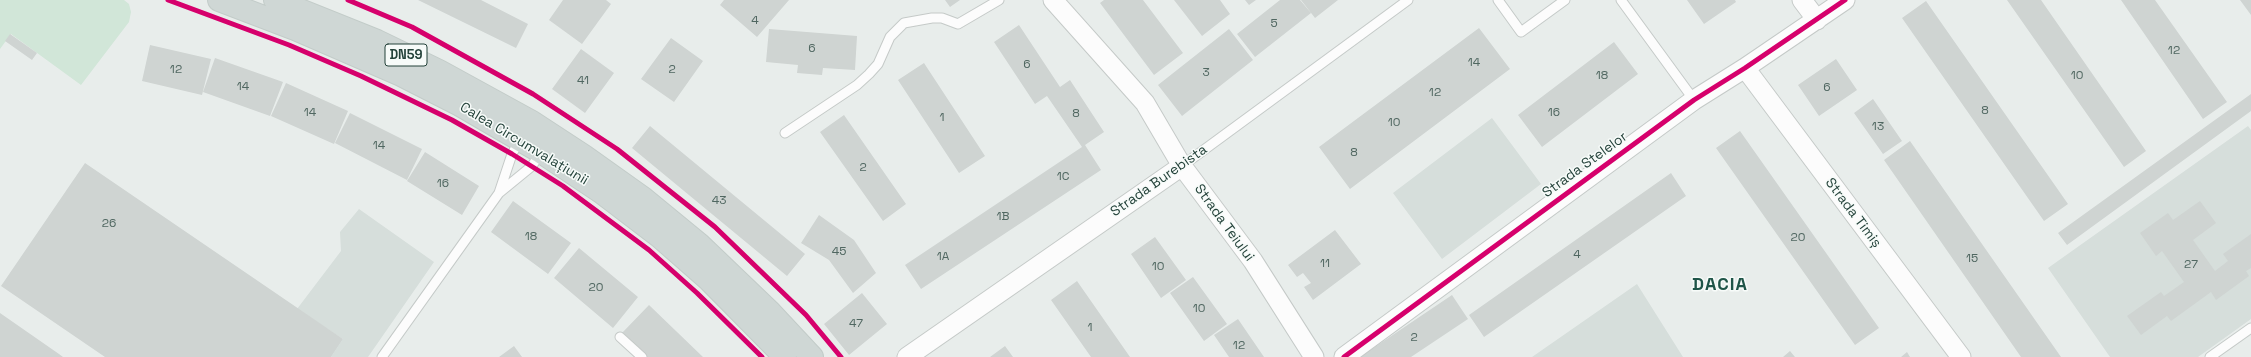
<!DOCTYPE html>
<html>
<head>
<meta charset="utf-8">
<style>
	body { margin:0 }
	canvas { display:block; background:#e8edeb }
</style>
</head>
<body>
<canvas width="2251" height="357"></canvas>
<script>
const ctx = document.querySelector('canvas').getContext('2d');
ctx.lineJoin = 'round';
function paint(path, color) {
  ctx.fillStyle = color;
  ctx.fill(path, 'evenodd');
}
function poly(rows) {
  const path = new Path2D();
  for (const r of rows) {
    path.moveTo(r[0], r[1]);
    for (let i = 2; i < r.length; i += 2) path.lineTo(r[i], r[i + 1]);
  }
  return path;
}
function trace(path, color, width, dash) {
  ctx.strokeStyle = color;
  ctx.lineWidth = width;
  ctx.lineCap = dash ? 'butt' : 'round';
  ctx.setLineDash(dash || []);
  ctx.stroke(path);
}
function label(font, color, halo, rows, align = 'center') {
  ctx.font = font + ' "Space Grotesk",sans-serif';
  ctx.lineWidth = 3;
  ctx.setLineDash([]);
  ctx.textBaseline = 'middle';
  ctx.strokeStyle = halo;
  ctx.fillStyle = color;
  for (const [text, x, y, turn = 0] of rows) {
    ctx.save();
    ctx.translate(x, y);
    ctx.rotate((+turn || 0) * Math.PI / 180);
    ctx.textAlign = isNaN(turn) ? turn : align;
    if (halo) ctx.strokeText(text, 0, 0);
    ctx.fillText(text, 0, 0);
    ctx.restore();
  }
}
paint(poly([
	[1492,118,1541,184,1442,259,1393,193],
	[2248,126,2251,130,2251,319,2198,357,2110,357,2048,268],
	[359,209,434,262,368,357,331,357,343,339,297,309,341,251,340,232],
	[1637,284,1683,357,1532,357]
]), '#d6dedb');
paint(poly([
	[0,0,124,0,129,4,131,12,129,22,81,85,11,34,0,49]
]), '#d1e6d8');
paint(poly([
	[418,0,481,0,528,24,516,48],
	[563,0,606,0,611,4,582,44,549,20],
	[724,0,789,0,757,37,720,5],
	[945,0,960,0,950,7],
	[1104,0,1143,0,1183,53,1154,75,1100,3],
	[1174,0,1220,0,1230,14,1202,36],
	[1245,0,1256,0,1249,5],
	[1280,0,1300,0,1311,13,1255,57,1237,34],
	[1301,0,1338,0,1315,18],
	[1687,0,1735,0,1736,2,1704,24],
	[2007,0,2041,0,2146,151,2124,167],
	[2121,0,2155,0,2227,102,2203,119],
	[2240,0,2251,0,2251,15],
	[1926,1,2068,204,2044,221,1902,18],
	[1019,25,1060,87,1070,80,1104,132,1085,145,1101,170,921,289,905,265,1082,147,1047,96,1035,104,994,42],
	[1479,28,1510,69,1350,189,1319,147],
	[769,29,857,36,855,70,823,68,822,75,797,73,798,65,766,62],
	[1229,29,1253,60,1182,116,1158,85],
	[10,34,37,53,32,60,5,41],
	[671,38,703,61,674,102,641,79],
	[1614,42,1638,74,1542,147,1518,115],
	[150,45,211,59,202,95,142,81],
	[581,49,614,73,585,113,552,89],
	[215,58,283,82,270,116,203,92],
	[1836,59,1857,90,1819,116,1798,85],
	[924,63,985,156,959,173,898,80],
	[286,83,348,111,334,144,271,116],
	[2251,94,2251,111,2067,245,2058,233],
	[1873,99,1902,141,1883,154,1854,113],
	[350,113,422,149,407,180,335,143],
	[844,115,906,204,883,221,820,132],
	[650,126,805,254,787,276,632,148],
	[1740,131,1879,328,1855,345,1716,148],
	[1910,141,2061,357,2021,357,1884,160],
	[425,152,479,186,462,215,407,181],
	[85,163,343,339,331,357,105,357,1,286],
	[1671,173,1686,196,1484,337,1469,315],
	[513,201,571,243,548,274,491,232],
	[2200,201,2216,223,2193,240,2215,271,2228,261,2223,254,2251,234,2251,268,2246,271,2249,276,2216,300,2211,292,2171,321,2167,316,2141,335,2127,316,2161,292,2164,296,2184,282,2162,251,2156,256,2140,233,2168,213,2173,220],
	[819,215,854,240,876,273,853,293,829,260,801,243],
	[1335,230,1361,264,1313,300,1304,287,1311,283,1303,273,1297,277,1288,265],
	[1155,237,1186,280,1161,298,1131,254],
	[579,248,638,297,613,328,554,278],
	[1193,277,1227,324,1204,341,1170,293],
	[1077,281,1130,357,1091,357,1051,300],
	[862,293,887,324,849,355,824,324],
	[1452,295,1468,319,1411,357,1360,357],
	[649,305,703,357,646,357,622,333],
	[0,313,59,354,63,357,0,357],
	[1238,319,1264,357,1229,357,1214,335],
	[514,346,522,357,499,357],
	[1005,346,1013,357,990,357],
	[1790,351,1795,357,1783,357],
	[1907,352,1910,357,1901,357]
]), '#cfd4d2');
const service = poly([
	[1498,0,1521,32,1565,0],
	[1621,0,1694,100],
	[785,133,857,85,869,74,878,64,890,37,904,23,932,18,942,18,958,24,999,0],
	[1182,166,1408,0],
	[499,193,512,154,520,140],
	[620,337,642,357],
	[382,357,499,193,532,166,541,152],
	[2210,357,2251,328]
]);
const minor = poly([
	[1053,0,1145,103,1182,166,1253,261,1314,357],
	[1802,0,1817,20],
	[1745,68,1961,357],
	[907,357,1182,166],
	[1344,357,1694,100,1745,68,1845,0]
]);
const primary = poly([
	[219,0,295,29,401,75,460,105,541,152,601,192,660,237,709,280,785,357],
	[275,0,377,41,439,71,532,122,584,156,643,198,699,244,770,312,812,357]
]);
trace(service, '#c5cac8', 11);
trace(minor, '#c5cac8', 21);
trace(primary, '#c3ccc9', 24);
trace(service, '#fcfcfc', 9);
trace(minor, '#fcfcfc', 19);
trace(primary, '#cfd7d5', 22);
trace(poly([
	[168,0,289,45,361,76,452,120,512,154,563,186,649,250,697,293,762,357],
	[348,0,412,27,533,94,617,149,715,227,806,315,841,357],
	[1344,357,1694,100,1745,68,1845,0]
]), '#d6006c', 5);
label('12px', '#506761', null, [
	["4",755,21],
	["5",1274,24],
	["6",812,49],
	["12",2174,51],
	["14",1474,63],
	["6",1027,65],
	["12",176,70],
	["2",672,70],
	["3",1206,73],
	["18",1602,76],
	["10",2077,76],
	["41",583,81],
	["14",243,87],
	["6",1827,88],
	["12",1435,93],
	["8",1985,111],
	["14",310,113],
	["16",1554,113],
	["8",1076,114],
	["1",942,118],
	["10",1394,123],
	["13",1878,127],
	["14",379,146],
	["8",1354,153],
	["2",863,168],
	["1C",1063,177],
	["16",443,184],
	["43",719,201],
	["1B",1003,217],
	["26",109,224],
	["18",531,237],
	["20",1798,238],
	["45",839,252],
	["4",1577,255],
	["1A",943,257],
	["15",1972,259],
	["11",1325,264],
	["27",2191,265],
	["10",1158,267],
	["20",596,288],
	["10",1199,309],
	["47",856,324],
	["1",1090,328],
	["2",1414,338],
	["12",1239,346]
]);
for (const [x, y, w] of [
	[406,55,42]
]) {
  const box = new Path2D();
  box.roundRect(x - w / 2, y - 11, w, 22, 3);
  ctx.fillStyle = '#f7fbf9';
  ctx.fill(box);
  trace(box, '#24423a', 1);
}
label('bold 13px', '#24423a', null, [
	["DN59",406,55]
]);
label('14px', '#24423a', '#f7fbf9', [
	["Calea Circumvalațiunii",524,144,31],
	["Strada Stelelor",1585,165,-36],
	["Strada Burebista",1159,181,-35],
	["Strada Timiș",1853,213,53],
	["Strada Teiului",1224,223,54]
]);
ctx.letterSpacing = '1px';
label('bold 18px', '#1f5548', '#f7fbf9', [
	["DACIA",1720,285]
]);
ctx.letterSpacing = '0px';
</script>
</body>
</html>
